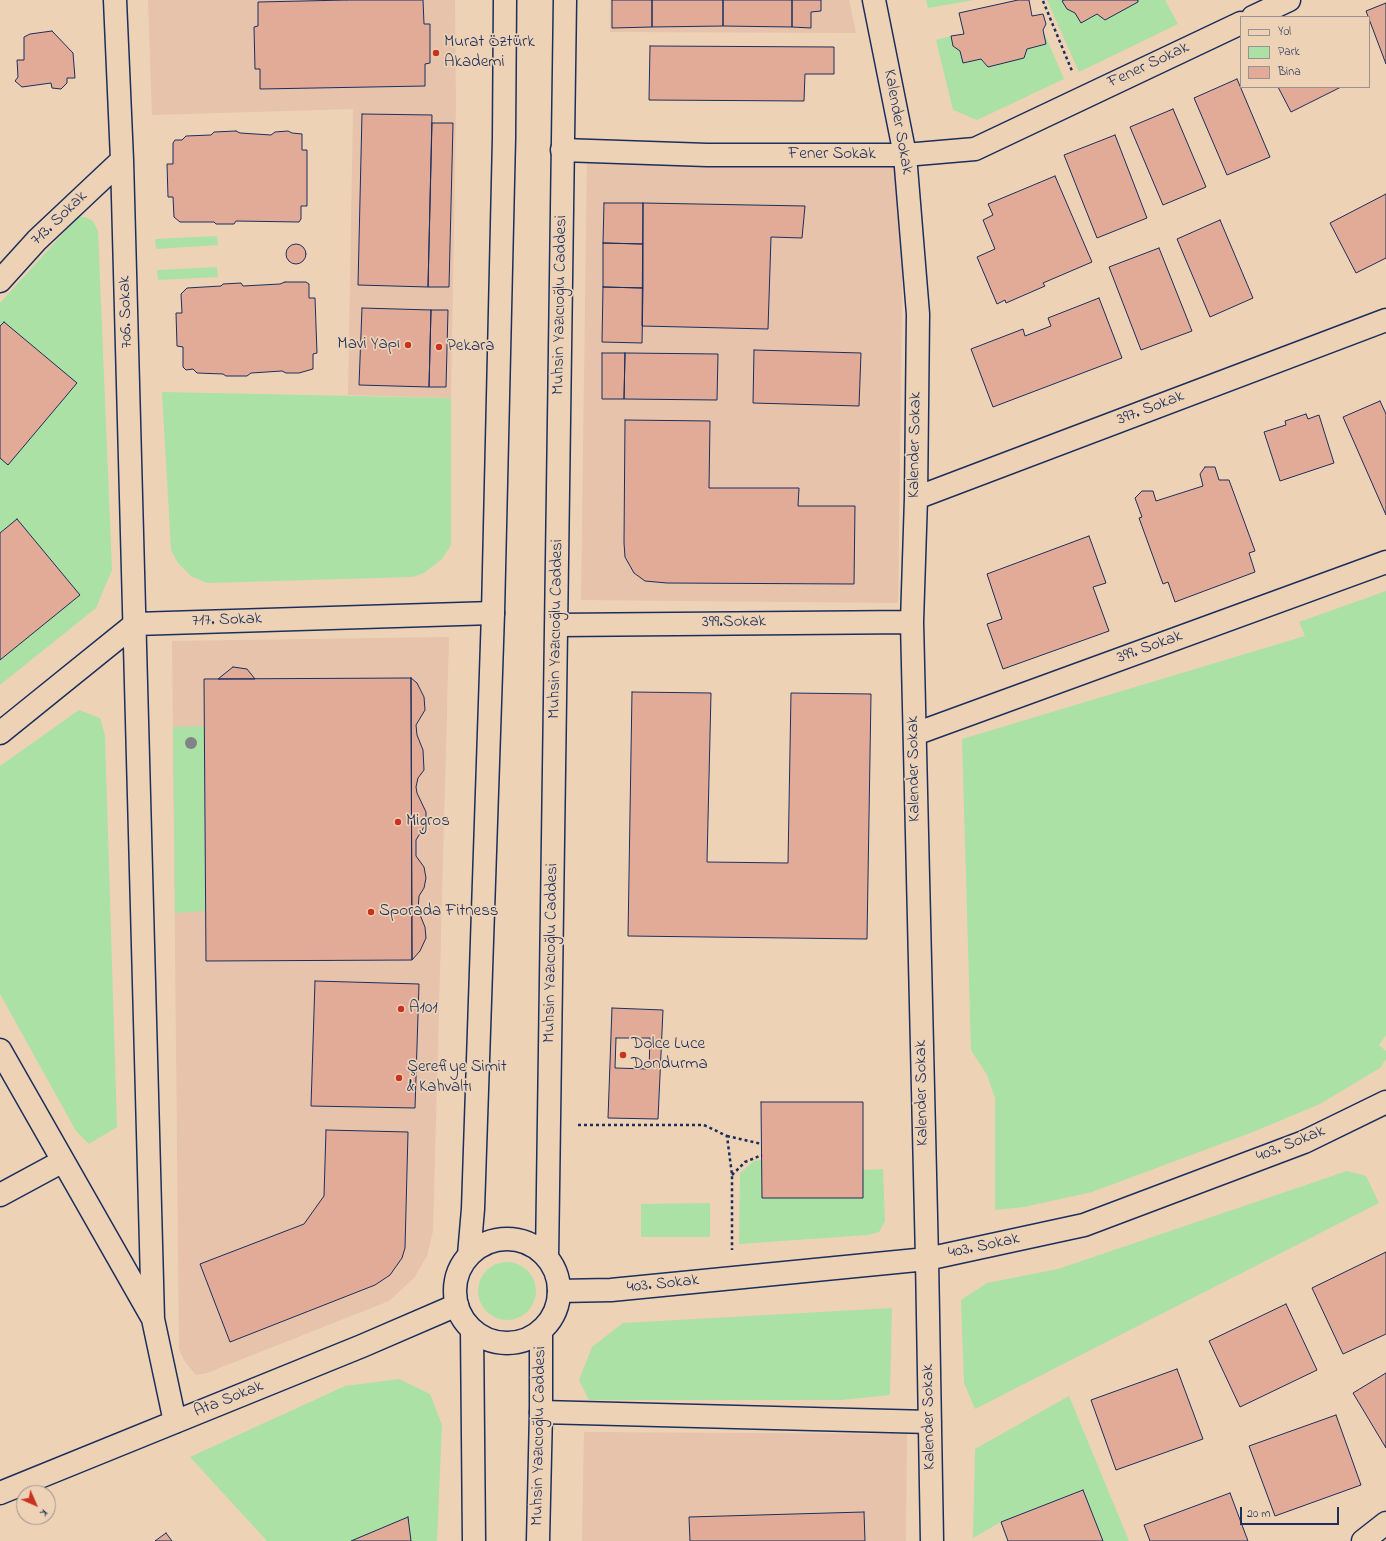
<!DOCTYPE html>
<html>
<head>
<meta charset="utf-8">
<style>
	body { margin:0 }
	#map { position:relative; width:1386px; height:1541px; overflow:hidden; background:#eed2b5; font-family:"Indie Flower",sans-serif }
	canvas { display:block }
	.legend { position:absolute; left:1240px; top:16px; width:130px; height:72px; box-sizing:border-box; background:#eed2b5; border:1px solid #9a9192; margin:0; padding:5px 7px; list-style:none; font-size:12px; color:#1b2f5e }
	.legend li { display:flex; align-items:center; gap:8px; height:20px }
	.legend b { width:20px; border:1px solid #9a9192 }
	.north { position:absolute; left:16px; top:1485px; width:40px; height:40px; box-sizing:border-box; background:#eed2b5; border:1px solid #9a9192; border-radius:50%; rotate:135deg; font-size:11px; font-weight:700; line-height:16px; text-align:center; color:#1b2f5e }
	.north::after { content:''; display:block; margin:auto; width:14px; height:18px; background:#c8321e; clip-path:polygon(50% 0,100% 100%,50% 72%,0 100%) }
	.scale { position:absolute; left:1240px; top:1507px; width:99px; height:18px; box-sizing:border-box; border:2px solid #1b2f5e; border-top:0; padding-left:5px; font-size:12px; line-height:14px; white-space:nowrap; color:#1b2f5e; -webkit-text-stroke:3px #eed2b5; paint-order:stroke }
</style>
</head>
<body>
<div id="map">
<canvas width="1386" height="1541"></canvas>
<ul class="legend">
<li><b style="height:5px;background:#eed2b5"></b>Yol</li>
<li><b style="height:11px;background:#abe1a4"></b>Park</li>
<li><b style="height:11px;background:#e1ab98"></b>Bina</li>
</ul>
<div class="north">K</div>
<div class="scale">20 m</div>
</div>
<script>
const ctx = document.querySelector('canvas').getContext('2d');
ctx.lineJoin = 'round';
function paint(path, color) {
  ctx.fillStyle = color;
  ctx.fill(path, 'evenodd');
}
function poly(rows) {
  const path = new Path2D();
  for (const r of rows) {
    if (r.length === 3) {
      path.moveTo(r[0] + r[2], r[1]);
      path.arc(r[0], r[1], r[2], 0, 2 * Math.PI);
      continue;
    }
    path.moveTo(r[0], r[1]);
    for (let i = 2; i < r.length; i += 2) path.lineTo(r[i], r[i + 1]);
  }
  return path;
}
function trace(path, color, width, dash) {
  ctx.strokeStyle = color;
  ctx.lineWidth = width;
  ctx.lineCap = dash ? 'butt' : 'round';
  ctx.setLineDash(dash || []);
  ctx.stroke(path);
}
function label(font, color, halo, rows, align = 'center') {
  ctx.font = font + ' "Indie Flower",sans-serif';
  ctx.lineWidth = 3.5;
  ctx.setLineDash([]);
  ctx.textBaseline = 'middle';
  ctx.strokeStyle = halo;
  ctx.fillStyle = color;
  for (const [text, x, y, turn = 0] of rows) {
    ctx.save();
    ctx.translate(x, y);
    ctx.rotate((+turn || 0) * Math.PI / 180);
    ctx.textAlign = isNaN(turn) ? turn : align;
    if (halo) ctx.strokeText(text, 0, 0);
    ctx.fillText(text, 0, 0);
    ctx.restore();
  }
}
paint(poly([
	[148,0,455,0,456,105,451,398,348,395,353,109,152,115],
	[610,0,849,0,856,33,610,32],
	[587,160,904,163,898,603,581,600],
	[449,637,433,1231,427,1256,414,1278,389,1301,207,1373,196,1375,185,1362,179,1349,172,641],
	[584,1432,907,1434,906,1541,582,1541]
]), '#e6c3aa');
paint(poly([
	[926,0,974,0,928,8],
	[1047,0,1064,0,1062,1,1067,9,1075,13,1081,23,1097,14,1105,20,1138,2,1138,0,1165,0,1178,24,1079,72],
	[1043,30,1064,79,977,120,953,110,936,40,951,36,953,46,960,51,981,59,988,67,1024,58,1027,49,1046,44],
	[78,217,85,217,93,221,98,231,112,570,96,608,0,685,0,303],
	[217,236,218,245,156,249,155,239],
	[217,267,218,277,158,280,157,270],
	[162,392,451,398,451,545,442,559,424,573,412,577,207,583,191,576,178,563,171,550],
	[1386,591,1386,1035,1379,1045,1386,1051,1386,1059,1380,1068,1320,1104,1253,1132,1092,1192,1024,1207,995,1210,995,1098,987,1075,971,1050,962,739,1305,636,1299,622],
	[79,710,100,718,105,736,117,1127,89,1144,76,1131,0,994,0,766],
	[204,726,205,911,175,913,173,727],
	[761,1160,762,1198,862,1198,863,1170,883,1169,885,1221,879,1232,868,1235,739,1244,740,1173,754,1161],
	[1347,1171,1366,1176,1379,1203,975,1409,964,1383,961,1300,987,1283,1058,1269],
	[710,1203,710,1237,641,1237,641,1204],
	[507,1291,29],
	[892,1308,890,1395,841,1400,589,1400,579,1380,592,1347,623,1323],
	[399,1379,430,1394,442,1425,437,1541,267,1541,190,1457,345,1386],
	[1069,1396,1129,1541,1103,1541,1083,1490,1001,1522,973,1538,975,1449]
]), '#abe1a4');
const building = poly([
	[347,0,423,0,424,24,430,24,430,63,425,64,425,86,260,89,260,69,255,69,254,27,258,26,258,2,347,0],
	[612,0,652,0,652,27,612,28,612,0],
	[652,0,723,0,723,26,652,27,652,0],
	[723,0,792,0,792,27,723,26,723,0],
	[792,0,821,0,821,11,811,12,811,28,792,27,792,0],
	[1018,0,1029,0,1032,16,1043,14,1046,24,1043,30,1046,44,1027,49,1024,58,988,67,981,59,963,63,960,51,953,46,951,36,964,34,959,13,1018,0],
	[1064,0,1138,0,1138,2,1105,20,1097,14,1081,23,1075,13,1067,9,1062,1,1064,0],
	[1386,3,1386,64,1366,11,1386,3],
	[52,31,73,53,75,78,67,78,67,83,61,89,52,88,51,83,22,87,15,81,18,77,17,60,24,60,24,37,30,34,52,31],
	[650,46,834,47,834,74,805,74,804,101,649,100,650,46],
	[1237,79,1270,157,1227,175,1194,98,1237,79],
	[1278,87,1341,87,1291,112,1278,87],
	[1173,109,1206,187,1163,205,1130,127,1173,109],
	[362,114,432,115,428,287,358,285,362,114],
	[432,123,453,123,449,287,428,287,432,123],
	[236,131,240,133,271,135,275,132,288,131,292,133,302,134,302,150,307,150,307,206,301,206,301,219,299,222,236,221,234,224,216,224,214,222,180,222,174,217,173,197,168,197,167,164,173,164,173,143,175,140,182,140,186,136,211,135,214,132,236,131],
	[1115,135,1147,218,1097,238,1064,155,1115,135],
	[1055,176,1092,262,1043,283,1045,286,1006,303,1005,300,997,304,977,257,995,249,983,220,993,215,988,204,1055,176],
	[1386,194,1386,258,1356,273,1330,223,1386,194],
	[604,203,643,203,643,244,603,243,604,203],
	[643,203,805,206,802,238,771,237,768,329,642,326,643,203],
	[1220,220,1253,298,1210,317,1177,239,1220,220],
	[603,243,643,244,643,288,603,287,603,243],
	[296,254,10],
	[1159,248,1192,331,1141,350,1109,267,1159,248],
	[285,282,306,282,309,284,309,298,315,298,317,353,313,354,313,369,299,373,286,373,282,371,251,373,247,376,226,376,223,374,197,373,193,369,186,370,183,367,183,347,177,346,176,313,182,313,181,294,187,288,221,286,223,284,241,283,243,286,280,284,285,282],
	[603,287,643,288,642,343,602,342,603,287],
	[1099,298,1122,358,993,407,971,349,1023,329,1025,336,1051,326,1048,318,1099,298],
	[362,308,431,310,429,387,359,385,362,308],
	[431,310,448,310,446,387,429,387,431,310],
	[4,322,77,383,8,465,0,458,0,326,4,322],
	[754,350,861,353,859,406,753,403,754,350],
	[602,353,625,353,624,399,602,399,602,353],
	[625,353,718,354,717,400,624,399,625,353],
	[1380,401,1386,414,1386,515,1343,417,1380,401],
	[1306,414,1308,419,1319,415,1334,463,1280,481,1264,432,1286,425,1285,421,1306,414],
	[625,420,710,421,709,488,799,488,798,506,855,506,854,584,667,583,645,581,634,573,625,557,624,543,625,420],
	[1205,467,1215,467,1219,480,1229,480,1255,551,1249,553,1255,572,1175,602,1168,582,1163,584,1139,518,1142,517,1135,498,1142,491,1153,491,1156,501,1203,486,1200,474,1205,467],
	[17,519,80,595,0,660,0,533,17,519],
	[1089,536,1106,583,1093,587,1109,631,1003,669,987,624,1002,619,987,574,1089,536],
	[233,667,247,669,255,679,218,679,233,667],
	[411,678,412,960,206,961,204,679,411,678],
	[411,678,417,683,424,697,425,710,416,725,417,735,423,750,424,770,418,778,416,787,417,793,426,812,426,824,416,840,416,856,424,867,426,878,424,888,419,896,418,910,425,927,426,938,420,951,412,960,411,678],
	[632,692,711,693,707,862,788,863,791,693,871,694,867,939,628,936,632,692],
	[315,981,419,984,415,1108,311,1106,315,981],
	[612,1008,663,1010,658,1119,608,1118,612,1008],
	[616,1038,650,1038,649,1069,615,1068,616,1038],
	[761,1102,863,1102,863,1198,762,1198,761,1102],
	[326,1130,408,1132,405,1248,402,1258,390,1275,375,1285,230,1342,200,1264,304,1224,324,1196,326,1130],
	[1386,1252,1386,1334,1343,1354,1312,1288,1386,1252],
	[1286,1304,1317,1370,1240,1407,1209,1341,1286,1304],
	[1177,1369,1203,1439,1116,1470,1091,1400,1177,1369],
	[1386,1373,1386,1448,1353,1393,1386,1373],
	[1336,1415,1361,1485,1275,1516,1249,1446,1336,1415],
	[1083,1490,1103,1541,1008,1541,1001,1522,1083,1490],
	[1230,1493,1248,1541,1150,1541,1144,1525,1230,1493],
	[864,1512,865,1541,690,1541,689,1517,864,1512],
	[408,1517,411,1541,351,1541,408,1517],
	[166,1533,172,1541,155,1541,166,1533]
]);
paint(building, '#e1ab98');
trace(building, '#1b2f5e', 1);
const street = poly([
	[115,0,122,160,153,1319,175,1422],
	[874,0,905,155,918,314,916,498,912,622,927,1259,932,1541],
	[1253,17,1289,0],
	[562,150,707,155,905,155,975,149,1241,23],
	[0,281,37,240,122,160],
	[916,498,1386,320],
	[557,625,912,622],
	[0,733,135,624,493,613],
	[915,734,1386,562],
	[0,1050,152,1317],
	[0,1195,63,1161],
	[559,1291,611,1290,927,1259,1084,1225,1304,1142,1386,1102],
	[541,1412,930,1422],
	[0,1493,362,1346,457,1305],
	[1363,1541,1386,1523]
]);
const secondary = poly([
	[507,1291,52],
	[469,1255,473,1209,493,613,504,138,505,0],
	[547,1258,565,0],
	[472,1330,474,1541],
	[538,1541,541,1412,541,1330]
]);
trace(street, '#1b2f5e', 25);
trace(secondary, '#1b2f5e', 25);
trace(poly([
	[1043,1,1072,71],
	[578,1125,704,1125,727,1136,732,1175,732,1250],
	[727,1136,762,1144],
	[732,1175,745,1162,762,1155]
]), '#1b2f5e', 2.5, [3, 3]);
trace(street, '#eed2b5', 22);
trace(secondary, '#eed2b5', 22);
ctx.fillStyle = '#828289';
for (const [x, y] of [
	[191,743]
]) {
  ctx.beginPath();
  ctx.arc(x, y, 6, 0, 2 * Math.PI);
  ctx.fill();
}
for (const [x, y, r, color] of [
	[436,53,4,"#c8321e"],
	[408,345,4,"#c8321e"],
	[439,347,4,"#c8321e"],
	[398,822,4,"#c8321e"],
	[371,912,4,"#c8321e"],
	[401,1009,4,"#c8321e"],
	[623,1055,4,"#c8321e"],
	[399,1078,4,"#c8321e"]
]) {
  const dot = new Path2D();
  dot.arc(x, y, r, 0, 2 * Math.PI);
  ctx.fillStyle = color;
  ctx.fill(dot);
  trace(dot, '#eed2b5', 1.5);
}
label('17px', '#1b2f5e', '#eed2b5', [
	["Murat Öztürk",444,43],
	["Akademi",444,63],
	["Mavi Yapı",400,345,"right"],
	["Pekara",447,347],
	["Migros",406,822],
	["Sporada Fitness",379,912],
	["A101",409,1009],
	["Dolce Luce",631,1045],
	["Dondurma",631,1065],
	["Şerefiye Simit",407,1068],
	["& Kahvaltı",407,1088]
], 'left');
label('17px', '#1b2f5e', '#eed2b5', [
	["Fener Sokak",1149,66,-25],
	["Kalender Sokak",897,122,80],
	["Fener Sokak",832,155],
	["713. Sokak",60,219,-44],
	["Muhsin Yazıcıoğlu Caddesi",561,305,-89],
	["706. Sokak",127,312,-92],
	["397. Sokak",1151,409,-21],
	["Kalender Sokak",916,445,-89],
	["717. Sokak",227,621,-2],
	["399.Sokak",734,623,-1],
	["Muhsin Yazıcıoğlu Caddesi",557,629,-89],
	["399. Sokak",1150,648,-20],
	["Kalender Sokak",915,769,-91],
	["Muhsin Yazıcıoğlu Caddesi",552,953,-89],
	["Kalender Sokak",923,1093,-91],
	["403. Sokak",1291,1145,-22],
	["403. Sokak",984,1247,-12],
	["403. Sokak",663,1285,-6],
	["Ata Sokak",229,1400,-22],
	["Kalender Sokak",930,1417,-91],
	["Muhsin Yazıcıoğlu Caddesi",540,1436,-89]
]);
</script>
</body>
</html>
